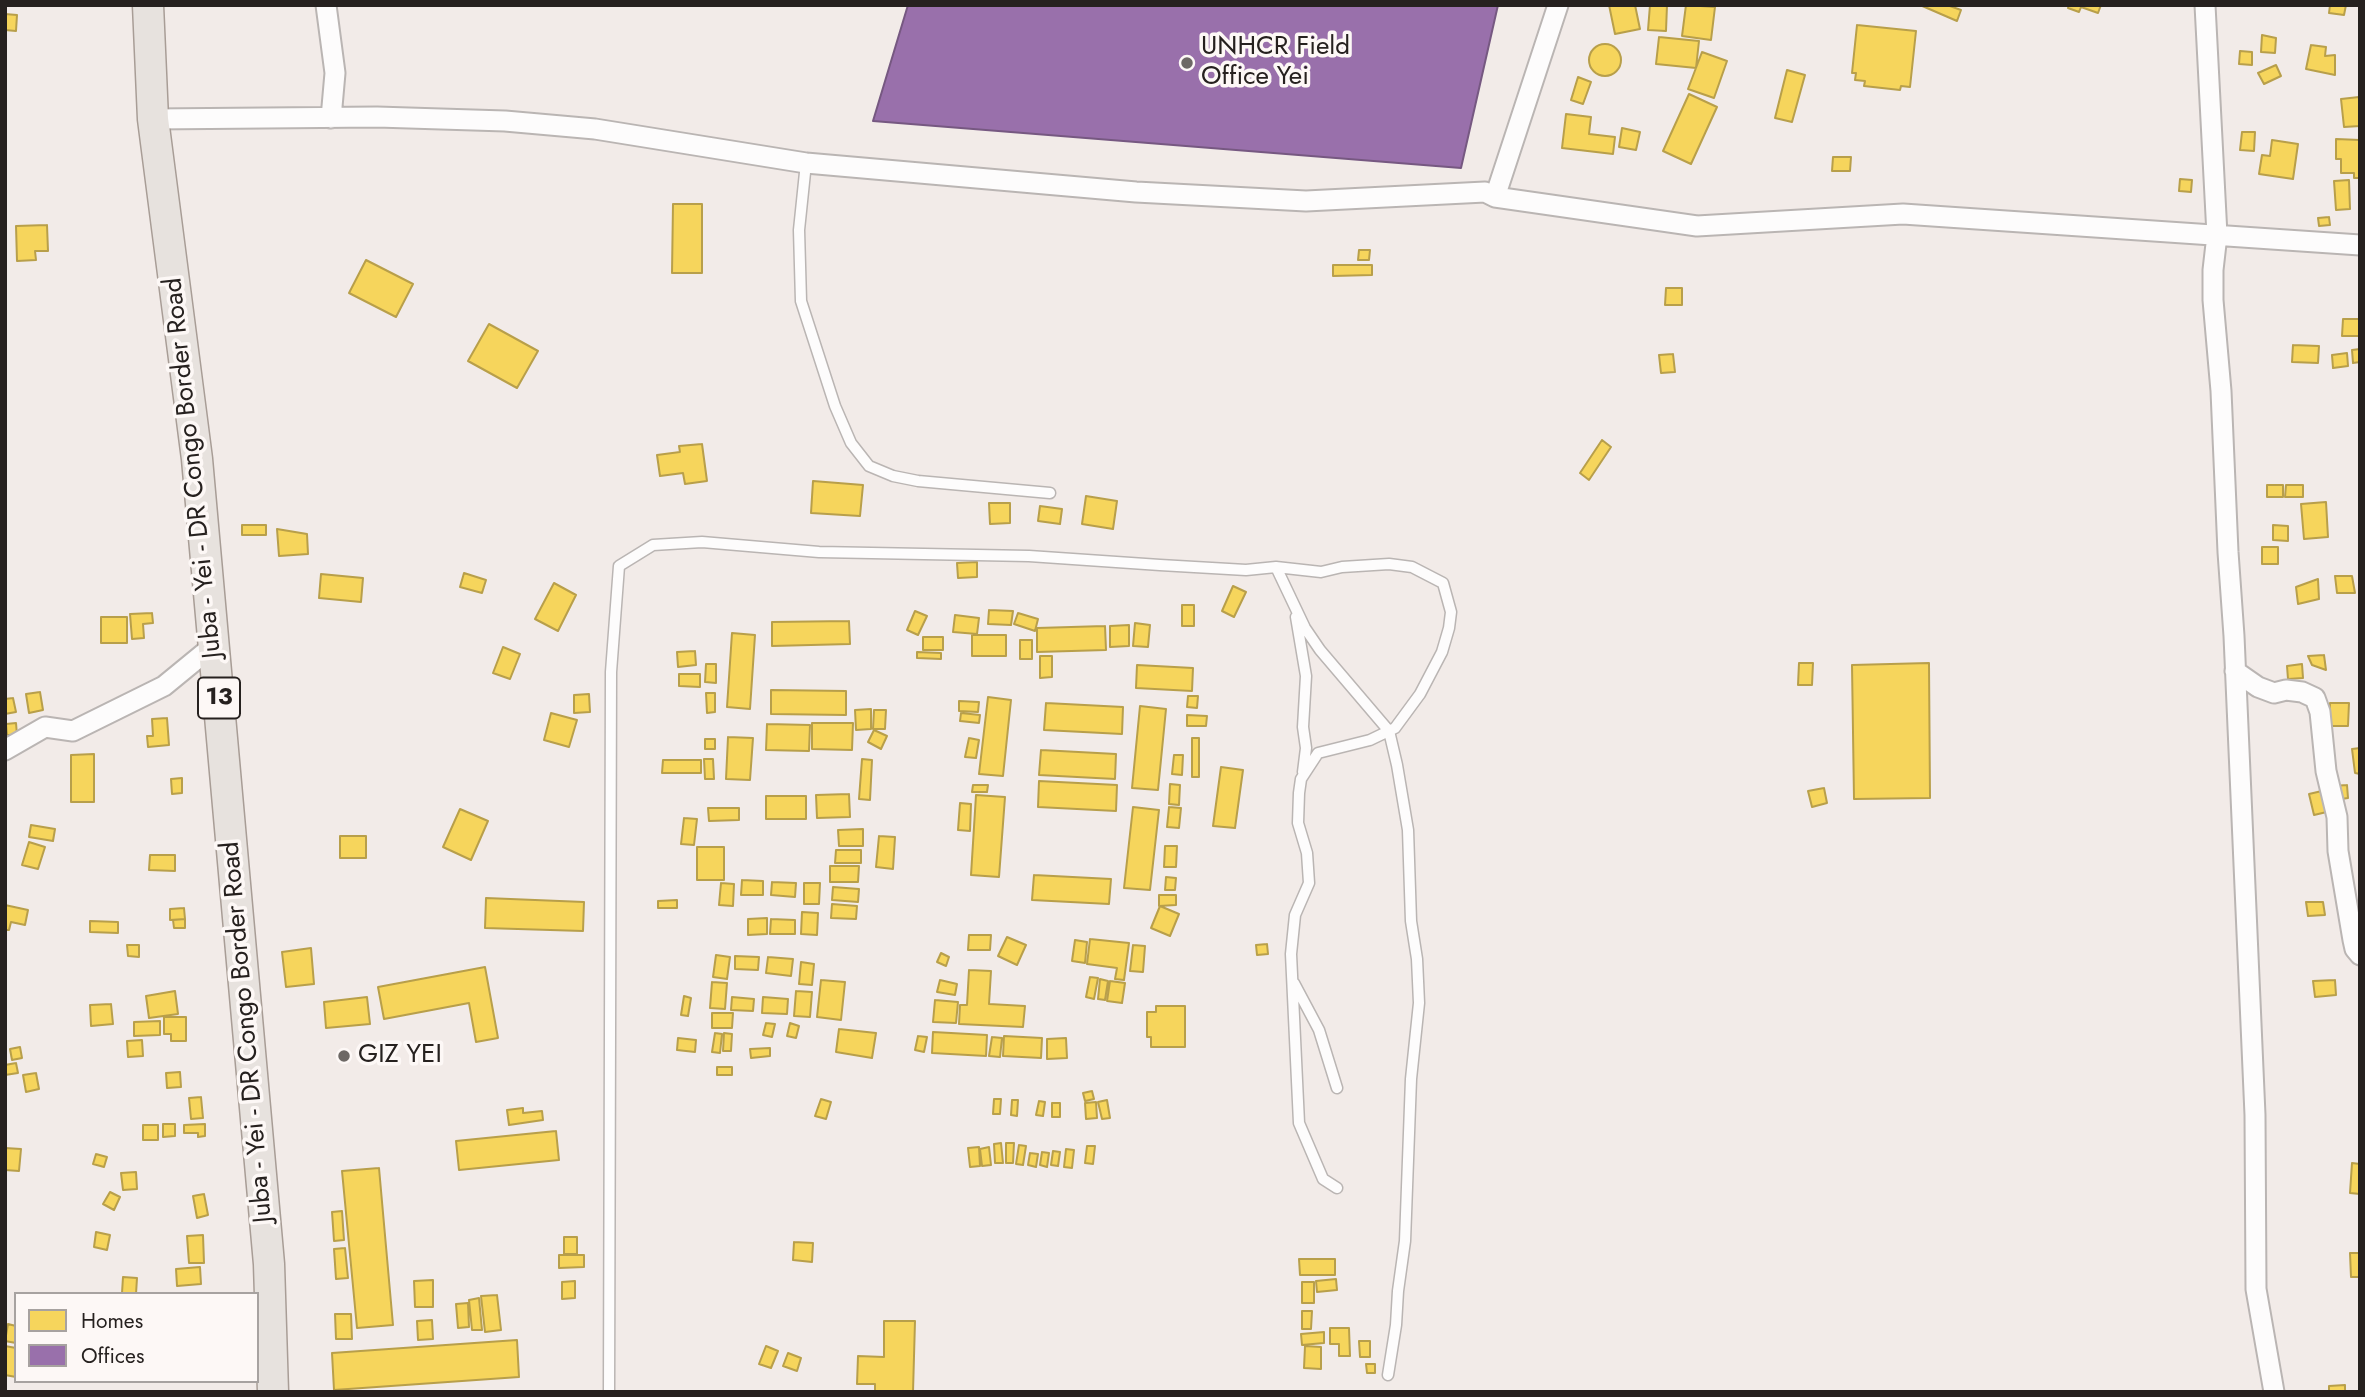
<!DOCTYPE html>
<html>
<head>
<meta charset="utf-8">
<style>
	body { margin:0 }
	#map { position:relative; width:2365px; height:1397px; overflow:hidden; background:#f2ebe8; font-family:Jost,sans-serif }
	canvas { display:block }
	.frame { position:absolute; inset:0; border:7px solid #26211f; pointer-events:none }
	.legend { position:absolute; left:14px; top:1292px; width:245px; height:91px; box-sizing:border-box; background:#fdf8f6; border:2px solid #a7a2a0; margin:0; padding:9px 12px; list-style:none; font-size:21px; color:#26211f }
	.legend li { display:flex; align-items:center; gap:14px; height:35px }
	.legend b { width:35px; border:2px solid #a7a2a0 }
</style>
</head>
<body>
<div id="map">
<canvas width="2365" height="1397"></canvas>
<div class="frame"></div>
<ul class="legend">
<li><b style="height:19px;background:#f6d55c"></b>Homes</li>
<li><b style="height:19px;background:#9970ab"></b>Offices</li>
</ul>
</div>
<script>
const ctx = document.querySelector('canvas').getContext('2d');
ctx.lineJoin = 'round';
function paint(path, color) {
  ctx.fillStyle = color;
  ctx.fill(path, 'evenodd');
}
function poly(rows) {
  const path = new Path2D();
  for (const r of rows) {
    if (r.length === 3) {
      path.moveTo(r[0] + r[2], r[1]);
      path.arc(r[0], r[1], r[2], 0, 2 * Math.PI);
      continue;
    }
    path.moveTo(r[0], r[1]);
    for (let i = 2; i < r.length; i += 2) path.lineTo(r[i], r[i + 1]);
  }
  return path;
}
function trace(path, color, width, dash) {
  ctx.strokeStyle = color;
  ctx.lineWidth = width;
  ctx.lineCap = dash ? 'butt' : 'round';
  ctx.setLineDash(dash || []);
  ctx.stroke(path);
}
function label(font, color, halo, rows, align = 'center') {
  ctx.font = font + ' Jost,sans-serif';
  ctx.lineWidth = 7;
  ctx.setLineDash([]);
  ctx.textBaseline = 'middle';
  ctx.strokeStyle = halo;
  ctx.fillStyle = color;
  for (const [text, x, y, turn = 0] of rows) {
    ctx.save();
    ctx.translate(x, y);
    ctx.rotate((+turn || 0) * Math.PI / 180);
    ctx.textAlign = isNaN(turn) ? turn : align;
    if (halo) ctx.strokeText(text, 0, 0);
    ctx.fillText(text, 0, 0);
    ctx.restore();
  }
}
const homes = poly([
	[982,5,1017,5,1015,40,980,38,982,5],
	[1067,5,1096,5,1092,54,1063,52,1067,5],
	[1609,5,1635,5,1640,29,1615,34,1609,5],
	[1650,5,1667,5,1666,31,1648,30,1650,5],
	[1686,5,1715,7,1711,40,1682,36,1686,5],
	[1920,5,1947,5,1961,10,1957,21,1920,5],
	[2069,5,2101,5,2098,13,2081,7,2079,12,2068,8,2069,5],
	[2330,5,2346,5,2344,15,2329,13,2330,5],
	[920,12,947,18,941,45,914,38,920,12],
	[5,14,17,15,16,31,5,30,5,14],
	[1857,25,1916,31,1910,87,1901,86,1900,90,1864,86,1865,81,1855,80,1856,73,1852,73,1857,25],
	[1211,26,1229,26,1229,41,1265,42,1264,65,1231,64,1231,78,1209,77,1211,26],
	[1152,32,1190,32,1190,42,1208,41,1208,57,1192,58,1192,78,1152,79,1152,32],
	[2262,35,2276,38,2275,53,2261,52,2262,35],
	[1659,37,1699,41,1696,68,1656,64,1659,37],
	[1605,60,16],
	[2311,45,2326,47,2325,56,2335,55,2335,75,2306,69,2311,45],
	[2240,51,2252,52,2252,65,2239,64,2240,51],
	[1702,52,1727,61,1714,98,1688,89,1702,52],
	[1389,59,1391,86,1353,87,1352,61,1389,59],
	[1324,60,1324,80,1276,81,1276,61,1324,60],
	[2276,65,2281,76,2264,84,2258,73,2276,65],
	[1031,68,1058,69,1057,89,1045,89,1045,112,1047,112,1047,125,1026,125,1026,111,1032,111,1031,68],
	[1007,69,1029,71,1026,98,1003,95,1007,69],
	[1787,70,1805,75,1792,122,1775,118,1787,70],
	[1578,77,1591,82,1583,104,1571,100,1578,77],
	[1689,94,1717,107,1691,164,1663,151,1689,94],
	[886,96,910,97,909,114,885,113,886,96],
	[940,97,941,116,913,117,912,98,940,97],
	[2359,97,2360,126,2344,127,2341,99,2359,97],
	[1566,114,1591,117,1589,134,1615,137,1613,154,1562,148,1566,114],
	[1622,128,1640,132,1636,150,1619,147,1622,128],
	[2242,132,2255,132,2254,151,2240,150,2242,132],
	[2336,139,2360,140,2360,178,2354,178,2354,173,2341,173,2341,159,2336,159,2336,139],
	[2272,140,2298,144,2293,179,2259,174,2262,155,2270,156,2272,140],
	[1833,157,1851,157,1850,171,1832,171,1833,157],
	[2180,179,2192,180,2191,192,2179,191,2180,179],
	[2349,180,2350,209,2336,210,2334,181,2349,180],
	[673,204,702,204,702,273,672,273,673,204],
	[2329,217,2330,225,2319,226,2318,218,2329,217],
	[47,225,48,251,35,251,36,260,17,261,16,226,47,225],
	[1359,250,1370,250,1369,260,1358,260,1359,250],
	[366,260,413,284,396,317,349,293,366,260],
	[1333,265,1372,265,1372,275,1333,276,1333,265],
	[1666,288,1682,288,1682,305,1665,305,1666,288],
	[2343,319,2360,319,2360,336,2342,336,2343,319],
	[489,324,538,351,517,388,468,361,489,324],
	[2293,345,2319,346,2318,363,2292,362,2293,345],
	[2360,349,2360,362,2353,363,2352,350,2360,349],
	[2347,353,2348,366,2333,368,2332,355,2347,353],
	[1673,354,1675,372,1661,373,1659,355,1673,354],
	[1602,440,1611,447,1589,480,1580,473,1602,440],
	[702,444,707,481,685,484,683,473,660,476,657,455,680,452,679,446,702,444],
	[813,481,863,485,860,516,811,513,813,481],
	[2267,485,2283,485,2283,497,2267,497,2267,485],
	[2286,485,2303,485,2303,497,2285,497,2286,485],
	[1086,496,1117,501,1113,529,1082,524,1086,496],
	[2326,502,2328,537,2304,539,2301,504,2326,502],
	[989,503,1010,503,1010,523,990,524,989,503],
	[1040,506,1062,509,1060,524,1038,521,1040,506],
	[242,525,266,525,266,535,242,535,242,525],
	[2273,525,2288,526,2288,541,2273,540,2273,525],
	[277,529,307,534,308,554,279,556,277,529],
	[2262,547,2278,547,2278,564,2262,564,2262,547],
	[977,562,977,577,958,578,957,563,977,562],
	[464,573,486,580,482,593,460,587,464,573],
	[321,574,363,578,361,602,319,598,321,574],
	[2335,576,2352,576,2355,593,2337,593,2335,576],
	[2318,579,2319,599,2298,604,2296,587,2318,579],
	[554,583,576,595,558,631,535,619,554,583],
	[1233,586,1246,592,1234,617,1222,611,1233,586],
	[1182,605,1194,605,1194,626,1182,626,1182,605],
	[989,610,1013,611,1011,625,988,624,989,610],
	[915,611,927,616,918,635,907,630,915,611],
	[152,613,153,623,143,624,144,638,132,639,130,614,152,613],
	[1018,613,1038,619,1035,631,1014,624,1018,613],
	[955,615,979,618,977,634,953,632,955,615],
	[101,617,127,617,127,643,101,643,101,617],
	[849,621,850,644,772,646,772,622,849,621],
	[1135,623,1150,625,1148,647,1133,646,1135,623],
	[1129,625,1129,646,1110,647,1110,626,1129,625],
	[1105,626,1106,650,1037,652,1037,628,1105,626],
	[732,633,755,635,750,709,727,707,732,633],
	[972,635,1006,635,1006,656,972,656,972,635],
	[923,637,943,637,943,650,923,650,923,637],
	[1020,640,1032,640,1032,659,1020,659,1020,640],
	[503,647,520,654,510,679,493,673,503,647],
	[695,651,696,665,678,667,677,652,695,651],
	[917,652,941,653,941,659,917,658,917,652],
	[2324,655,2326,670,2312,665,2308,656,2324,655],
	[1040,656,1052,656,1052,677,1040,678,1040,656],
	[1799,663,1813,663,1812,685,1798,685,1799,663],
	[1929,663,1930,798,1854,799,1852,665,1929,663],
	[706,664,716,664,716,683,705,682,706,664],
	[2302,664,2303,678,2288,679,2287,666,2302,664],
	[1137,665,1193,668,1192,691,1136,688,1137,665],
	[679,674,700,674,700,687,679,686,679,674],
	[771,690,846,691,846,715,771,714,771,690],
	[40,692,43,710,29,713,26,694,40,692],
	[706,693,715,693,715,712,707,713,706,693],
	[589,694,590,712,574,713,574,695,589,694],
	[1188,696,1198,696,1197,708,1187,707,1188,696],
	[988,697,1011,700,1003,776,979,774,988,697],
	[13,698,16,712,5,714,5,699,13,698],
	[959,701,979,702,978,712,959,711,959,701],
	[1046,703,1123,707,1122,734,1044,730,1046,703],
	[2330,703,2349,703,2348,726,2329,726,2330,703],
	[1140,706,1166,709,1158,790,1132,788,1140,706],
	[871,709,871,729,856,730,855,710,871,709],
	[874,710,886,710,885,729,873,729,874,710],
	[551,713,577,720,569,747,544,740,551,713],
	[961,713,980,715,979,723,960,721,961,713],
	[1187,715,1207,716,1206,726,1187,726,1187,715],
	[167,718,169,745,148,747,147,736,153,736,152,719,167,718],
	[16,723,17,735,7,735,6,724,16,723],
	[812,723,853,723,852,750,812,749,812,723],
	[767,724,810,725,809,751,766,750,767,724],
	[874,730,887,736,881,749,868,742,874,730],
	[728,737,753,738,750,780,726,779,728,737],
	[969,738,979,740,976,758,965,757,969,738],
	[1192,738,1199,738,1199,777,1192,777,1192,738],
	[705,739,715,739,715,749,705,749,705,739],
	[2360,748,2360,774,2355,773,2352,749,2360,748],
	[1041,750,1116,754,1115,779,1039,775,1041,750],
	[94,754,94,802,71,802,71,755,94,754],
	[1174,755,1183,755,1182,775,1172,774,1174,755],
	[704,759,713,759,714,779,705,779,704,759],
	[862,759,872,760,870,800,859,799,862,759],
	[663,760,701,760,701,773,662,773,663,760],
	[1221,767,1243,770,1235,828,1213,826,1221,767],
	[182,778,182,793,172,794,171,779,182,778],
	[1039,781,1117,785,1116,811,1038,807,1039,781],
	[1170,784,1180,785,1179,805,1169,804,1170,784],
	[973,785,988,785,987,792,972,792,973,785],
	[2347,785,2348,798,2335,800,2333,786,2347,785],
	[1824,788,1827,803,1812,807,1808,791,1824,788],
	[2326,790,2331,811,2314,815,2309,794,2326,790],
	[849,794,850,817,817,818,816,795,849,794],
	[976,795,1005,797,999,877,971,875,976,795],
	[766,796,806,796,806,819,766,819,766,796],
	[960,803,971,804,970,831,958,830,960,803],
	[1133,807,1159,810,1150,890,1124,888,1133,807],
	[1169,807,1181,808,1179,828,1167,827,1169,807],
	[708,808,739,808,739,820,709,821,708,808],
	[460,809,488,821,471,860,443,847,460,809],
	[684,818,697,819,694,845,681,844,684,818],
	[31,825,55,829,53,841,29,837,31,825],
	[863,829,863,846,839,846,838,830,863,829],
	[340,836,366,836,366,858,340,858,340,836],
	[879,836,895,837,893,869,876,867,879,836],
	[29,842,45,847,38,869,22,865,29,842],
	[1165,846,1177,846,1176,867,1164,867,1165,846],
	[697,847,724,847,724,880,697,880,697,847],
	[836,850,861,850,861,863,835,863,836,850],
	[150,855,175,855,175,871,149,870,150,855],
	[830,866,859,866,858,882,830,882,830,866],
	[1034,875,1111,879,1109,904,1032,900,1034,875],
	[1166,877,1176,878,1175,890,1165,890,1166,877],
	[742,880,763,881,763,895,741,895,742,880],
	[772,882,796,883,795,897,771,895,772,882],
	[721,883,734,884,733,906,719,905,721,883],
	[804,883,820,883,819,904,804,904,804,883],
	[833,887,859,889,858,902,832,900,833,887],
	[1159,895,1176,895,1176,905,1159,906,1159,895],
	[486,898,584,902,583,931,485,928,486,898],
	[677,900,677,908,658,908,658,901,677,900],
	[2306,902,2323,902,2325,915,2308,916,2306,902],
	[832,904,857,906,856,919,831,918,832,904],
	[5,905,28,910,25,925,11,922,9,930,5,930,5,905],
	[1160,906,1179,914,1170,936,1151,928,1160,906],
	[184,908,185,919,170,920,170,909,184,908],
	[802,912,818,913,817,935,801,934,802,912],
	[767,918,767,934,748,935,748,919,767,918],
	[185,919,185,928,174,928,173,920,185,919],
	[771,919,795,920,795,934,770,934,771,919],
	[90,921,118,922,118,933,90,932,90,921],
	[969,935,991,935,990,950,968,950,969,935],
	[1007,937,1026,945,1017,965,998,956,1007,937],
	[1090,939,1129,943,1124,980,1115,979,1117,968,1087,964,1090,939],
	[1075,940,1087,942,1085,963,1072,961,1075,940],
	[1267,944,1268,954,1257,955,1256,945,1267,944],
	[127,945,139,945,139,957,128,956,127,945],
	[1133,945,1145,946,1143,972,1130,971,1133,945],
	[311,948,314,984,286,987,282,952,311,948],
	[941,953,949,957,946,966,937,962,941,953],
	[716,955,730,957,727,979,713,977,716,955],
	[735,956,759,957,758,970,735,969,735,956],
	[768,957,793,959,791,976,766,973,768,957],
	[801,962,814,964,812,985,799,984,801,962],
	[485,967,498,1038,476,1042,469,1003,384,1019,378,987,485,967],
	[969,970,991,971,989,1004,1025,1006,1023,1027,959,1024,960,1005,967,1005,969,970],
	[1090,977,1098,978,1094,999,1086,997,1090,977],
	[1100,979,1108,981,1105,1000,1098,999,1100,979],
	[821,980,845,982,841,1020,817,1017,821,980],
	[940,980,957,984,955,995,937,992,940,980],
	[2335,980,2336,995,2315,997,2313,981,2335,980],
	[1110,981,1125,983,1122,1003,1107,1001,1110,981],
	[712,982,727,983,725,1009,710,1008,712,982],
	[175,991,178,1014,149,1018,146,996,175,991],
	[796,991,812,992,810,1017,794,1016,796,991],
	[684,996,691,998,688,1016,681,1015,684,996],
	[367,997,370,1024,326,1028,324,1002,367,997],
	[732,997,754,999,753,1011,731,1010,732,997],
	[763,997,788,999,787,1014,762,1013,763,997],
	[935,1000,958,1002,956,1023,933,1022,935,1000],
	[111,1004,113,1024,91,1026,90,1005,111,1004],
	[1156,1006,1185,1006,1185,1047,1151,1047,1151,1037,1147,1037,1147,1012,1156,1012,1156,1006],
	[712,1013,733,1013,732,1028,712,1028,712,1013],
	[164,1017,186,1017,186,1041,171,1041,171,1034,164,1034,164,1017],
	[160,1021,160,1035,134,1036,134,1022,160,1021],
	[766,1023,775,1024,772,1037,763,1035,766,1023],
	[790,1023,799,1026,796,1038,787,1036,790,1023],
	[839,1029,876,1033,872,1058,836,1052,839,1029],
	[933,1032,987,1035,986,1056,932,1053,933,1032],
	[715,1033,722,1034,720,1053,712,1052,715,1033],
	[724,1033,732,1034,731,1051,723,1051,724,1033],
	[918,1036,927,1037,924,1052,915,1050,918,1036],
	[1004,1036,1042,1038,1041,1058,1003,1056,1004,1036],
	[992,1037,1002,1038,1000,1057,989,1056,992,1037],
	[678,1038,696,1040,695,1052,677,1050,678,1038],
	[1066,1038,1067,1058,1047,1059,1047,1039,1066,1038],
	[142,1040,143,1056,128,1057,127,1041,142,1040],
	[20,1047,22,1058,12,1060,10,1049,20,1047],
	[770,1048,770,1056,751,1058,750,1049,770,1048],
	[16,1063,18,1073,5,1075,5,1065,16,1063],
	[717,1067,732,1067,732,1075,717,1075,717,1067],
	[180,1072,181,1087,167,1088,166,1073,180,1072],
	[36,1073,39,1089,26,1092,23,1075,36,1073],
	[1092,1091,1094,1099,1085,1101,1083,1093,1092,1091],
	[201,1097,203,1118,191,1119,189,1098,201,1097],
	[821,1099,831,1102,826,1119,815,1116,821,1099],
	[994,1099,1001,1099,1000,1114,993,1114,994,1099],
	[1012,1100,1018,1100,1017,1116,1011,1115,1012,1100],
	[1107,1100,1110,1118,1102,1119,1098,1102,1107,1100],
	[1039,1101,1045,1102,1043,1116,1036,1115,1039,1101],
	[1096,1102,1097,1118,1086,1119,1085,1103,1096,1102],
	[1052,1103,1060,1103,1060,1117,1052,1117,1052,1103],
	[523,1108,523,1113,542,1111,543,1120,509,1125,507,1110,523,1108],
	[163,1124,175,1124,175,1136,163,1137,163,1124],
	[205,1124,205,1136,198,1137,198,1133,184,1133,184,1125,205,1124],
	[143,1125,158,1125,158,1140,143,1140,143,1125],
	[556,1131,559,1160,459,1170,456,1141,556,1131],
	[1001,1143,1003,1163,995,1163,994,1144,1001,1143],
	[1006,1143,1014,1143,1013,1163,1006,1163,1006,1143],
	[1019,1145,1026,1146,1023,1165,1016,1164,1019,1145],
	[1087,1146,1095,1146,1093,1164,1085,1163,1087,1146],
	[979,1147,980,1166,970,1167,968,1148,979,1147],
	[989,1147,991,1165,982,1166,980,1149,989,1147],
	[5,1148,21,1149,19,1171,5,1170,5,1148],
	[1066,1149,1074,1150,1072,1168,1064,1167,1066,1149],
	[1053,1151,1060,1152,1058,1166,1051,1165,1053,1151],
	[1042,1152,1049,1153,1047,1167,1040,1165,1042,1152],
	[1030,1153,1038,1154,1036,1167,1028,1165,1030,1153],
	[96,1154,107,1157,104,1167,93,1164,96,1154],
	[2352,1163,2360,1164,2360,1194,2350,1193,2352,1163],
	[379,1168,393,1325,357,1328,342,1171,379,1168],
	[136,1172,137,1189,123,1190,121,1173,136,1172],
	[110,1192,120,1197,114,1210,103,1204,110,1192],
	[204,1194,208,1215,197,1218,193,1196,204,1194],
	[342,1211,344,1240,334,1241,332,1212,342,1211],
	[96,1232,110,1235,107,1250,94,1247,96,1232],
	[203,1235,204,1263,189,1263,187,1236,203,1235],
	[564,1237,577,1237,577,1254,564,1254,564,1237],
	[794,1242,813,1243,812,1262,793,1260,794,1242],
	[345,1248,348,1278,336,1279,334,1249,345,1248],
	[2350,1253,2360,1253,2360,1277,2351,1277,2350,1253],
	[559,1255,584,1255,584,1267,559,1268,559,1255],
	[1299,1259,1335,1259,1335,1275,1300,1275,1299,1259],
	[200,1267,201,1284,177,1286,176,1269,200,1267],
	[123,1277,137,1278,136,1294,122,1293,123,1277],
	[1336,1279,1337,1290,1317,1292,1316,1281,1336,1279],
	[433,1280,433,1307,415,1307,414,1281,433,1280],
	[575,1281,575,1298,562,1299,562,1282,575,1281],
	[1302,1282,1314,1282,1314,1303,1302,1303,1302,1282],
	[497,1295,501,1330,485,1332,481,1296,497,1295],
	[479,1298,482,1330,472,1330,469,1300,479,1298],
	[468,1303,469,1327,458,1328,456,1304,468,1303],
	[1302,1311,1312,1311,1311,1329,1302,1329,1302,1311],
	[335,1314,351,1314,352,1339,336,1339,335,1314],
	[432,1320,433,1339,418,1340,417,1321,432,1320],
	[884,1321,915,1321,913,1392,875,1392,875,1384,857,1384,858,1356,884,1357,884,1321],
	[8,1324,16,1326,16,1343,5,1341,8,1324],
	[1330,1328,1349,1328,1350,1356,1339,1356,1339,1344,1330,1344,1330,1328],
	[1324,1332,1324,1343,1302,1345,1301,1334,1324,1332],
	[517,1340,519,1377,334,1390,332,1353,517,1340],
	[1359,1341,1370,1341,1370,1357,1360,1357,1359,1341],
	[5,1346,16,1348,16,1377,5,1375,5,1346],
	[766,1346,778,1351,771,1368,759,1364,766,1346],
	[1305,1346,1321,1347,1321,1369,1304,1368,1305,1346],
	[788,1353,801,1358,797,1371,783,1366,788,1353],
	[1366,1364,1375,1364,1375,1373,1367,1373,1366,1364],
	[2345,1385,2345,1392,2329,1392,2329,1386,2345,1385]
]);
paint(homes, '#f6d55c');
trace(homes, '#b89f4a', 2);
const offices = poly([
	[908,5,1498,5,1461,168,873,121,908,5]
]);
paint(offices, '#9970ab');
trace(offices, '#765881', 2);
const service = poly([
	[806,163,799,230,801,301,835,406,851,443,869,466,893,476,918,481,1050,493],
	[1276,567,1305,628,1320,650,1389,731,1397,765,1408,830,1411,921,1417,959,1419,1003,1411,1079,1405,1241,1398,1291,1396,1325,1388,1375],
	[1296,617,1306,676,1303,727,1306,748,1303,772],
	[1294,983,1319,1030,1337,1088],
	[609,1392,611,672,619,566,653,545,702,542,819,552,1029,556,1160,565,1246,570,1276,567,1321,572,1342,567,1389,564,1412,567,1443,583,1451,612,1449,628,1442,652,1420,694,1395,728,1370,740,1318,753,1301,779,1299,793,1298,823,1307,853,1309,883,1295,915,1291,954,1299,1123,1323,1179,1337,1188]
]);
const minor = poly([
	[326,5,335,73,331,118],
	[2205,5,2217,235,2213,270,2213,300,2221,391,2228,552,2234,636,2255,1115,2256,1289,2274,1392],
	[153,119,377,117,505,121,595,129,806,163,1136,192,1306,201,1485,192,1495,197,1697,226,1903,214,2360,245],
	[1495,197,1558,5],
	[2235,671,2258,687,2274,693,2286,690,2302,692,2315,698,2320,712,2326,771,2337,817,2338,851,2353,940,2355,949,2360,955],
	[5,750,45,727,73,731,164,686,214,645]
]);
const primary = poly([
	[148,5,153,119,197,459,269,1264,273,1392]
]);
trace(service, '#bab5b3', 13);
trace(minor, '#bab5b3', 23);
trace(primary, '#a89d96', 33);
trace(service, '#fdfcfc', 10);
trace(minor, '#fdfcfc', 19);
trace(primary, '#e7e2de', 30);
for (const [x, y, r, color] of [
	[1187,63,7,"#6d6865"],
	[344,1056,7,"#6d6865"]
]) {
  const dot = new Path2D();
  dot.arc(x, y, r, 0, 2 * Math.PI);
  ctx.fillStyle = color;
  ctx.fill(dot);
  trace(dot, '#fdf8f6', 2.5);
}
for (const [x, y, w] of [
	[219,698,42]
]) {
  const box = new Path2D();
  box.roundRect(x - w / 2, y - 20.5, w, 41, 5);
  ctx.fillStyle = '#fdf8f6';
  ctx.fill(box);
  trace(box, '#26211f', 2);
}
label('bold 24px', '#26211f', null, [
	["13",219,698]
]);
label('26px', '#26211f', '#fdf8f6', [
	["UNHCR Field",1201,48],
	["Office Yei",1201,78],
	["GIZ YEI",358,1056]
], 'left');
label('26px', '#26211f', '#fdf8f6', [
	["Juba - Yei - DR Congo Border Road",194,468,-96],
	["Juba - Yei - DR Congo Border Road",248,1032,-95]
]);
</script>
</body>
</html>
